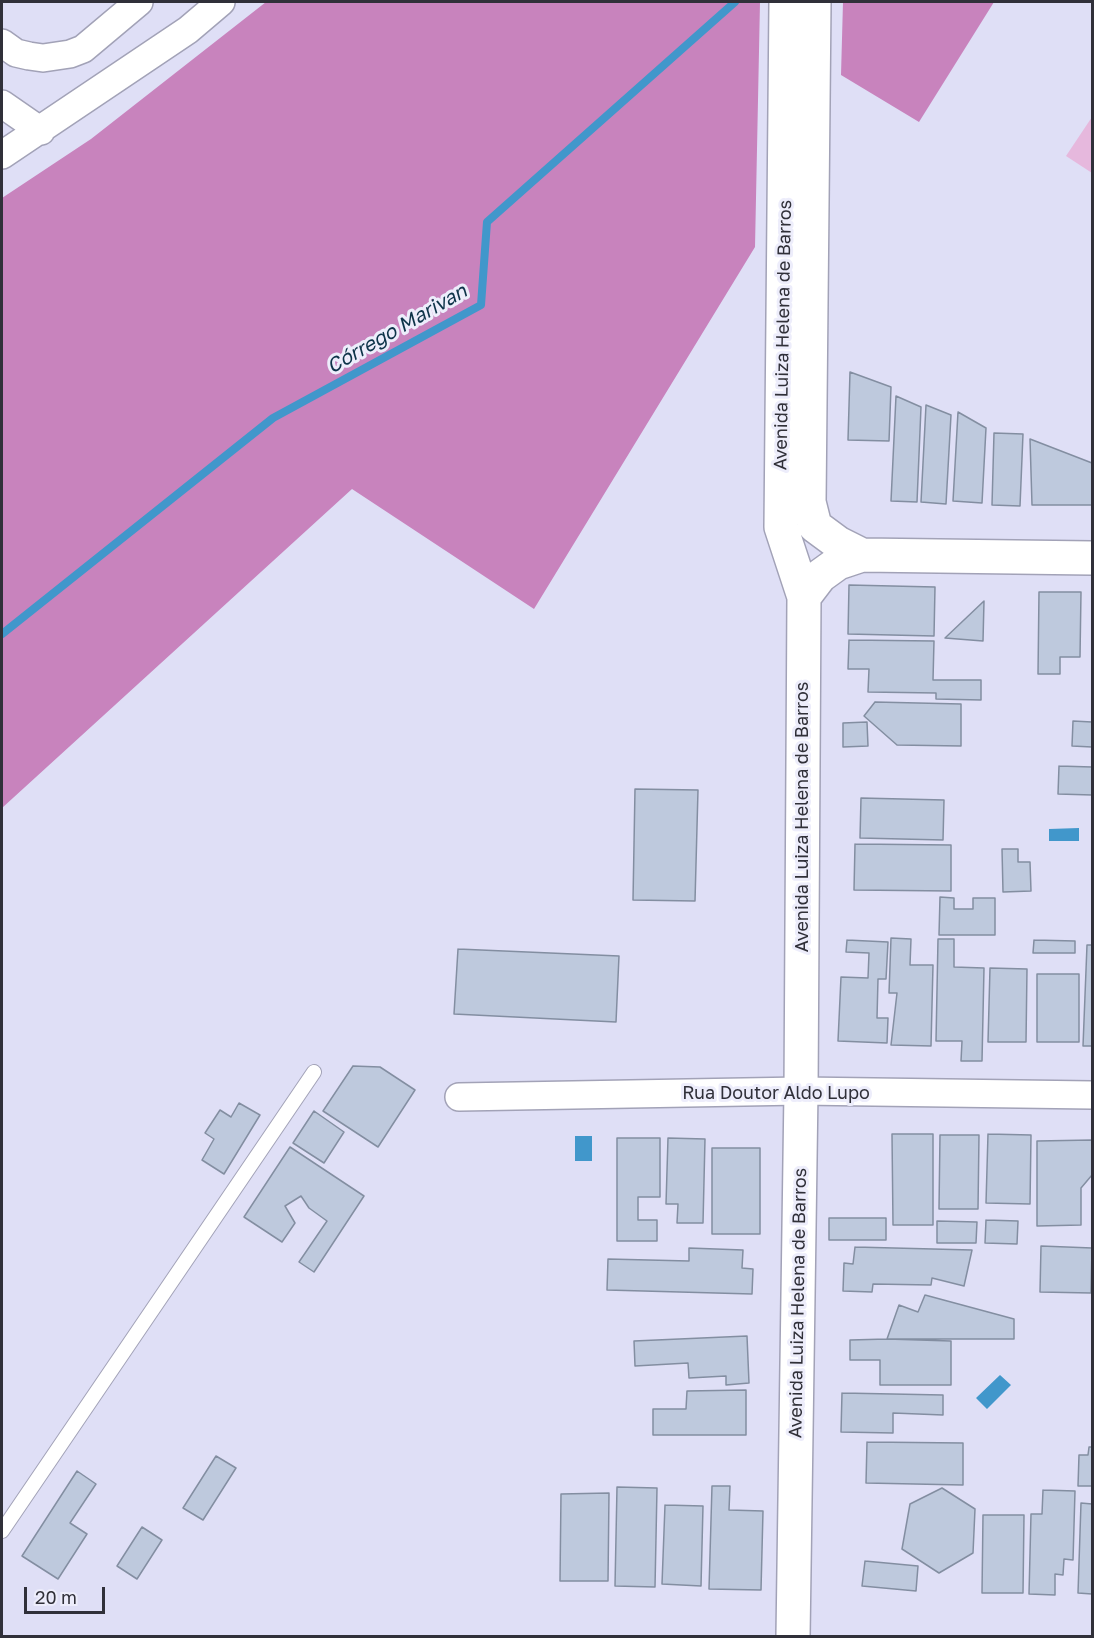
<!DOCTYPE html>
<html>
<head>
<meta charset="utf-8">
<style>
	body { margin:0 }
	#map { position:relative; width:1094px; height:1638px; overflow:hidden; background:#dfdff6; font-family:"Golos Text",sans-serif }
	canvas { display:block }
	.frame { position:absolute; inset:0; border:3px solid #303039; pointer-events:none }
	.scale { position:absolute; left:24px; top:1587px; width:81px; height:27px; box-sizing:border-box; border:3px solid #303039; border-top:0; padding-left:8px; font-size:18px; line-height:21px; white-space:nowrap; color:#303039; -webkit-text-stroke:4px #ededfb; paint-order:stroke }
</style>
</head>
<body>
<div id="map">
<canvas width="1094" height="1638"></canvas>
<div class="frame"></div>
<div class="scale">20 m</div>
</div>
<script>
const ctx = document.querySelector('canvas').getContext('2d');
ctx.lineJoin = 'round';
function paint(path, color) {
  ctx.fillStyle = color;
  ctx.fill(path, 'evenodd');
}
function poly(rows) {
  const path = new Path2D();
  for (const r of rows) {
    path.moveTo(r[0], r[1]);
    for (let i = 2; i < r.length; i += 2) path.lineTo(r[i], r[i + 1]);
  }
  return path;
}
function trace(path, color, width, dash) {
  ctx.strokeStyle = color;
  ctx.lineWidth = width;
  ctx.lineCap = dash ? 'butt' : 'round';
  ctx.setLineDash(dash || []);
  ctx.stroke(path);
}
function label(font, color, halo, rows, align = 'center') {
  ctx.font = font + ' "Golos Text",sans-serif';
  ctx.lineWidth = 6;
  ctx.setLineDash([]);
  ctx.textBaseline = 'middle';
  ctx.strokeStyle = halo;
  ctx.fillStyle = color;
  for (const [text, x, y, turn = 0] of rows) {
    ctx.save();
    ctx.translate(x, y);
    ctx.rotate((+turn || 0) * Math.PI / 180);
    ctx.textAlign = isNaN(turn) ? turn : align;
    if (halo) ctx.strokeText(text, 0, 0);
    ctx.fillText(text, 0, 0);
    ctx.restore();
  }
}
paint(poly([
	[1092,117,1092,173,1066,156]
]), '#e6b8dd');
paint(poly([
	[266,2,760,2,755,247,534,609,352,489,2,808,2,198,91,139],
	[843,2,994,2,919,122,841,75]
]), '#c883bd');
paint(poly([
	[1079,828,1079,841,1049,841,1049,829],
	[575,1136,592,1136,592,1161,575,1161],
	[1000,1375,1011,1385,987,1409,976,1398]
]), '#4197cb');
trace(poly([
	[2,634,273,418,481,305,487,222,735,2]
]), '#4197cb', 8);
const building = poly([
	[850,372,891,387,889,441,848,440,850,372],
	[896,396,921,407,917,502,891,501,896,396],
	[926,405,951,415,946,504,921,502,926,405],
	[958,412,986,428,982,503,953,501,958,412],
	[994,433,1023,434,1020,506,992,505,994,433],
	[1030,439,1092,463,1092,505,1032,505,1030,439],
	[849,585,935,587,934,636,848,634,849,585],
	[1039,592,1081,592,1080,657,1060,657,1060,674,1038,674,1039,592],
	[984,601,983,641,945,638,984,601],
	[849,640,934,641,933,680,981,680,981,700,936,699,936,693,868,692,869,669,848,669,849,640],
	[875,702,961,704,961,746,897,745,864,716,875,702],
	[1073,721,1092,722,1092,747,1072,746,1073,721],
	[867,722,868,746,843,747,843,723,867,722],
	[1059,766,1092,767,1092,795,1058,794,1059,766],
	[635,789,698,790,695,901,633,900,635,789],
	[861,798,944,800,943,840,860,838,861,798],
	[855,844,951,845,951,891,854,890,855,844],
	[1002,849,1018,849,1018,862,1030,862,1031,891,1003,892,1002,849],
	[940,897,954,898,954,909,973,909,973,898,995,898,995,935,939,935,940,897],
	[891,938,911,939,910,965,933,965,931,1046,891,1045,897,993,889,993,891,938],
	[938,939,954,939,954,967,984,968,982,1061,961,1061,962,1041,936,1041,938,939],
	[847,940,888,942,886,979,878,979,877,1018,888,1018,887,1043,838,1041,841,977,868,978,869,953,846,952,847,940],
	[1034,940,1075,941,1075,953,1033,953,1034,940],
	[1087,945,1092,945,1092,1046,1083,1046,1087,945],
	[458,949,619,956,616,1022,454,1014,458,949],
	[990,968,1027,969,1026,1042,988,1042,990,968],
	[1037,974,1079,974,1079,1042,1037,1042,1037,974],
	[353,1066,380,1067,415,1090,378,1147,323,1111,353,1066],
	[239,1103,260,1115,224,1174,202,1160,214,1139,205,1133,220,1110,231,1117,239,1103],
	[314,1111,344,1132,324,1163,293,1143,314,1111],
	[892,1134,933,1134,933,1225,893,1225,892,1134],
	[988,1134,1031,1135,1030,1204,986,1203,988,1134],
	[940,1135,979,1135,978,1209,939,1209,940,1135],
	[617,1138,660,1138,660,1197,638,1197,638,1220,657,1220,657,1241,617,1241,617,1138],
	[668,1138,705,1139,703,1223,677,1223,678,1204,666,1204,668,1138],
	[1092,1140,1092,1175,1081,1188,1081,1225,1037,1226,1037,1141,1092,1140],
	[290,1147,364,1196,314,1272,299,1262,327,1221,309,1208,301,1196,285,1206,295,1223,282,1242,244,1217,290,1147],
	[712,1148,760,1148,760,1234,712,1234,712,1148],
	[829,1218,886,1218,886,1240,829,1240,829,1218],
	[986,1220,1018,1221,1017,1244,985,1243,986,1220],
	[937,1221,977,1222,976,1243,937,1243,937,1221],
	[1041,1246,1092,1248,1091,1293,1040,1292,1041,1246],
	[855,1247,972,1250,964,1286,932,1278,931,1285,873,1284,872,1292,843,1291,844,1263,853,1264,855,1247],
	[689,1248,743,1250,742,1268,753,1269,752,1294,607,1290,608,1259,689,1261,689,1248],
	[925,1295,1014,1319,1014,1339,887,1339,899,1305,918,1312,925,1295],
	[747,1336,749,1383,726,1385,726,1376,689,1378,688,1363,635,1366,634,1341,747,1336],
	[887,1339,951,1341,951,1385,880,1385,880,1360,850,1360,850,1340,887,1339],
	[746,1390,746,1435,653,1435,653,1409,686,1409,687,1391,746,1390],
	[842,1393,943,1395,943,1415,893,1413,893,1433,841,1432,842,1393],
	[867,1442,963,1443,963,1485,866,1483,867,1442],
	[1089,1447,1092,1447,1092,1486,1078,1486,1079,1455,1088,1455,1089,1447],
	[216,1456,236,1468,203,1520,183,1508,216,1456],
	[77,1471,96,1484,70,1523,87,1534,58,1579,22,1556,77,1471],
	[712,1486,730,1486,729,1510,763,1511,761,1590,709,1589,712,1486],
	[617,1487,657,1488,655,1587,615,1586,617,1487],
	[942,1488,975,1509,973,1553,939,1573,902,1549,910,1504,942,1488],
	[1043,1490,1075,1491,1073,1560,1064,1559,1063,1575,1055,1574,1055,1595,1029,1594,1031,1514,1042,1514,1043,1490],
	[609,1493,608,1581,560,1581,561,1494,609,1493],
	[1081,1503,1092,1504,1092,1594,1078,1593,1081,1503],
	[665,1505,703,1506,701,1586,662,1584,665,1505],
	[983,1515,1024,1515,1023,1593,982,1593,983,1515],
	[142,1527,162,1540,137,1579,117,1566,142,1527],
	[865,1561,918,1566,916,1591,862,1586,865,1561]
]);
paint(building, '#bec9dd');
trace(building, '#838ea1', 1.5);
const lane = poly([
	[2,1531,314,1072]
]);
const street = poly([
	[2,43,16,53,29,56,43,58,70,54,83,49,139,2],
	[2,104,41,131],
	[2,155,188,30,221,2],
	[459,1097,801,1091,1092,1095]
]);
const secondary = poly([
	[786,2,781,527,804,597,801,1091,793,1636],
	[814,2,809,502,815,526,838,543,862,555],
	[804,597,820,576,838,563,862,555,1092,558]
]);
trace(lane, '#a2a2b7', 16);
trace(street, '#a2a2b7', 30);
trace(secondary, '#a2a2b7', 36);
trace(lane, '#fff', 14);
trace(street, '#fff', 27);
trace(secondary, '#fff', 33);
label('18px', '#303039', '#ededfb', [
	["Avenida Luiza Helena de Barros",783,335,-89],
	["Avenida Luiza Helena de Barros",802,817,-90],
	["Rua Doutor Aldo Lupo",776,1093],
	["Avenida Luiza Helena de Barros",798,1303,-89]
]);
label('italic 20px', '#0e3349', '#ededfb', [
	["Córrego Marivan",397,329,-30]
]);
</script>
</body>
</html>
